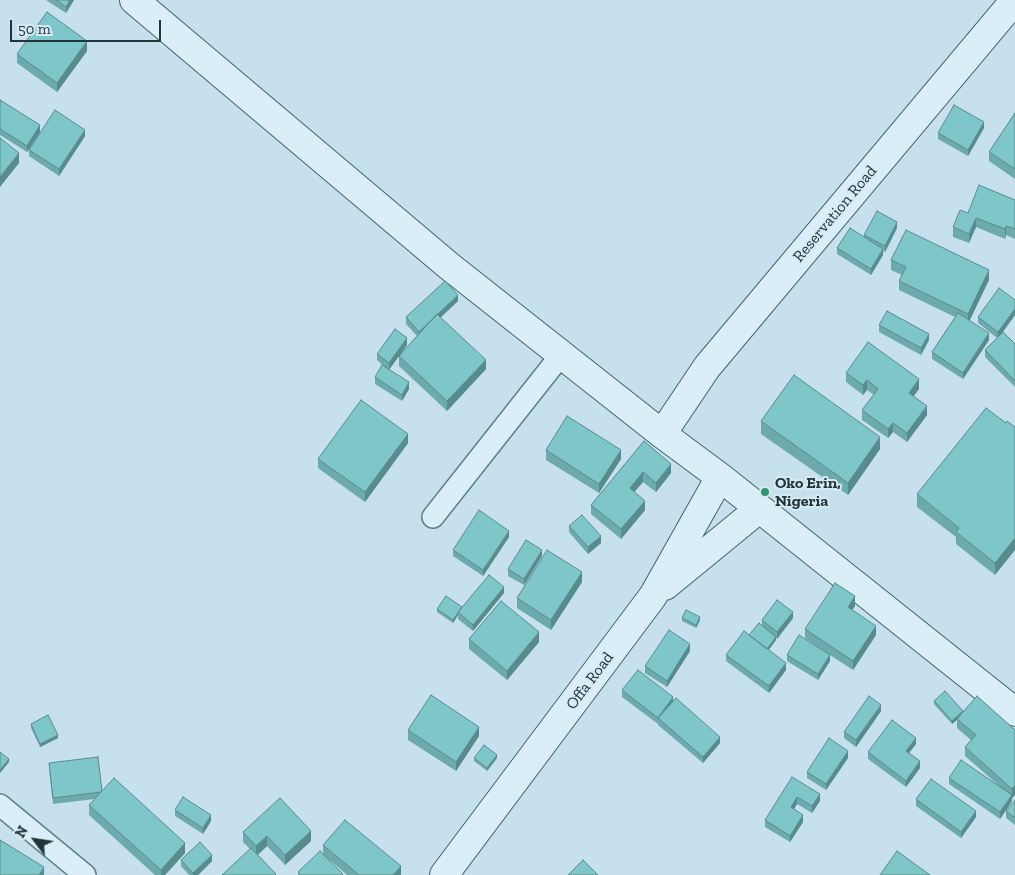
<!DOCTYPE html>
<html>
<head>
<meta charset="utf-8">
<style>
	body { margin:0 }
	#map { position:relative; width:1015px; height:875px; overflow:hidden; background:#c7e0ed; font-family:"Zilla Slab",serif }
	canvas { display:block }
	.north { position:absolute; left:10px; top:815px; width:50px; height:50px; -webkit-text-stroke:4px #d6eaf4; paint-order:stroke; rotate:301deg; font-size:14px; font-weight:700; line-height:20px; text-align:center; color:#203639 }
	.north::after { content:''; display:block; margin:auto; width:18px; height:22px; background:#203639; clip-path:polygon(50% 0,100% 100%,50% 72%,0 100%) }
	.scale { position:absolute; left:10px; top:20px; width:151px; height:22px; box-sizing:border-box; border:2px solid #203639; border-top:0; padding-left:6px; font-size:15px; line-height:18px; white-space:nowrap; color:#203639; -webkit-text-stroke:4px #d6eaf4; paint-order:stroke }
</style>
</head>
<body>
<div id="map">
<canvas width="1015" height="875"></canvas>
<div class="north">N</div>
<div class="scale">50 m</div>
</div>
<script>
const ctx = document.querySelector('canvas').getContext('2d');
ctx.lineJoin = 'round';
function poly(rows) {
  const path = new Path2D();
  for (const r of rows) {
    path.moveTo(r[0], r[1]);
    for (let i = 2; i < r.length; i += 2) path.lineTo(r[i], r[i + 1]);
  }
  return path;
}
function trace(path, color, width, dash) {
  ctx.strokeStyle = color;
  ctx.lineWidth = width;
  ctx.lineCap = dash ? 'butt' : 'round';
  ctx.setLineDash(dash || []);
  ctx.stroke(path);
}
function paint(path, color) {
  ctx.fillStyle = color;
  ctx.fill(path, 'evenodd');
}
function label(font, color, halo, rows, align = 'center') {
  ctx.font = font + ' "Zilla Slab",serif';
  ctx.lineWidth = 4;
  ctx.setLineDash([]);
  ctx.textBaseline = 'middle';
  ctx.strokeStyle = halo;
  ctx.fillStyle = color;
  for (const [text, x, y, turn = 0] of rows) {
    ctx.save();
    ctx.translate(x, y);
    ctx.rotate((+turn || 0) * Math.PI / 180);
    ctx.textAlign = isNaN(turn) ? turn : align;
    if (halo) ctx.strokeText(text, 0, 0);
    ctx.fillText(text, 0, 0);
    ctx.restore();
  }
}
const street = poly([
	[433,517,561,355],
	[0,805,85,875]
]);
const secondary = poly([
	[134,0,449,266,662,434,720,477,1015,712],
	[662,434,707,367,1015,0],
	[665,586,759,509],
	[444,875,653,596,720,477]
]);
trace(street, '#5d8188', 24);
trace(secondary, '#40646a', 30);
trace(street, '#daeef8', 21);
trace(secondary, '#daeef8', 28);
paint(poly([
	[46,0,74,0,66,13],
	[87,51,57,92,17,63,17,54],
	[0,100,40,132,27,152,0,135],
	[1015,113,1015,179,989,161,989,152],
	[984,128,968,156,938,139,938,133],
	[85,136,59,176,29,156,29,150],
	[1015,200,1015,239,1006,235,1005,239,976,227,969,243,953,237,953,227,968,213],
	[897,228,885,252,883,251,883,255,871,275,837,254,837,248,864,237,864,235],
	[891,260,989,280,969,320,989,340,963,379,932,359,932,352,955,317,899,290,899,281,902,275,891,270],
	[1015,300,1015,315,1003,332,1015,344,1015,387,985,357,985,350,997,338,978,323,978,317],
	[458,301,440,318,486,369,447,411,399,366,399,356,389,369,409,389,402,401,375,384,375,377,385,367,377,360,377,354,407,345,400,355,417,336,406,324,406,317],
	[879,325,929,340,921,355,879,332],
	[846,373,919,389,914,396,927,415,907,442,893,432,888,438,862,420,862,410,874,395,867,390,863,395,846,382],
	[761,421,880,449,848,495,761,434],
	[1006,423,995,575,956,544,956,537,917,507,917,494],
	[644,441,671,473,656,492,643,482,634,492,645,510,621,539,591,514,591,505],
	[408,443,365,502,318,468,318,459],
	[546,450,621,459,599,493,546,460],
	[569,526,601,543,588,554,569,532],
	[509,537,483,576,453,556,453,550],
	[542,556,524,585,508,576,508,569],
	[582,582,551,630,517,608,517,598],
	[504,593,473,631,458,619,458,615,453,623,437,612,437,609,462,608],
	[855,606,852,610,876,635,853,670,830,655,830,661,818,680,787,661,787,655,824,651,805,638,805,629],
	[682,618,700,620,696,628,682,621],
	[793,618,777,639,776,638,776,640,769,650,786,670,769,693,726,661,726,655,762,626,762,620],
	[469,639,539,642,507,680,469,649],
	[690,651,667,687,645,673,645,666],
	[622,690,673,701,720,743,703,763,658,725,658,723,658,724,622,697],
	[934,701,1015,730,1015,795,1012,798,1012,801,1000,819,949,784,949,778,997,784,965,756,965,747,971,740,957,728,957,720,952,724,934,704],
	[881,711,856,747,844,738,844,732],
	[31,724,58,738,40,747,31,728],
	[408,730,479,736,456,771,408,740],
	[916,744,909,753,920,768,906,787,868,759,868,752],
	[474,758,497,758,487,771,474,761],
	[848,758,826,790,807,778,807,772],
	[49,763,102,791,185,853,165,875,155,875,89,815,89,805,95,799,53,804,49,769],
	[792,777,820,801,812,813,797,804,794,809,803,822,790,842,765,827,765,820],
	[916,799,976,817,961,838,916,806],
	[1015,800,1015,825,1006,818,1006,811],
	[175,810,211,821,203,834,175,816],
	[243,832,311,841,285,865,267,846,258,855,276,875,243,842],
	[323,845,401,875,347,875,324,855,343,875,298,875,298,872,323,855],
	[181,860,212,861,198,875,189,875,181,866]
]), '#6caaae');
paint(poly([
	[70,0,74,0,66,13,66,7],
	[87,41,87,51,57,92,57,83],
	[984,122,984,128,968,156,968,150],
	[40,125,40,132,27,152,27,146],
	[85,130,85,136,59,176,59,169],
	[19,153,19,163,0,187,0,177],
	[976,218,976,227,969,243,969,234],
	[897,222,897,228,885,252,885,246],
	[1006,226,1006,235,1005,239,1005,229],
	[883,249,883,255,871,275,871,269],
	[989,270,989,280,968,324,968,314],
	[458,295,458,301,419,338,419,332],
	[1015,309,1015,315,998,338,998,332],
	[989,333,989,340,963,379,963,373],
	[929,334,929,340,921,355,921,348],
	[407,338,407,345,389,370,389,363],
	[486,360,486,369,447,411,447,401],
	[919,379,919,389,909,402,909,393],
	[867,380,867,390,863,395,863,385],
	[409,382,409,389,402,401,402,395],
	[927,406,927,415,907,442,907,433],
	[893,423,893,432,888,438,888,429],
	[408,434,408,443,365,502,365,492],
	[880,437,880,449,848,495,848,483],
	[621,450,621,459,599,493,599,484],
	[671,464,671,473,656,492,656,483],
	[643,472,643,482,630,497,630,488],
	[645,501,645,510,621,539,621,529],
	[509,531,509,537,483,576,483,570],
	[601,536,601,543,588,554,588,547],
	[1015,538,1015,550,995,575,995,563],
	[542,550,542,556,524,585,524,579],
	[582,572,582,582,551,630,551,620],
	[504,587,504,593,473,631,473,625],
	[855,596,855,606,848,617,848,607],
	[462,607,458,612,458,615,453,623,453,620],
	[793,612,793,618,777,639,777,632],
	[700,617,700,620,696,628,696,625],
	[876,626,876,635,853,670,853,661],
	[539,632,539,642,507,680,507,671],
	[776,637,776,640,767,652,767,649],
	[690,644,690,651,667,687,667,681],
	[830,655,830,661,818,680,818,674],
	[786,663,786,670,769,693,769,686],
	[673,697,673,703,658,718,658,724,658,718],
	[881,705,881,711,856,747,856,740],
	[963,711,963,714,952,724,952,721],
	[479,727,479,736,456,771,456,762],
	[58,735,58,738,40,747,40,744],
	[720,737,720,743,703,763,703,757],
	[916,738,916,744,906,757,906,751],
	[848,751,848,758,826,790,826,784],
	[497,755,497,758,487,771,487,768],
	[9,759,9,762,0,773,0,770],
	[920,761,920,768,906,787,906,781],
	[1015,785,1015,795,1012,798,1012,789],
	[820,794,820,801,812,813,812,806],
	[1012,795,1012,801,1000,819,1000,812],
	[797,797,797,804,791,814,791,807],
	[976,811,976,817,961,838,961,832],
	[211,815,211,821,203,834,203,828],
	[803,815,803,822,790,842,790,836],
	[311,831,311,841,285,865,285,855],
	[267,836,267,846,256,856,256,846],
	[185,843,185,853,165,875,161,875,161,870],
	[212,855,212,861,198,875,193,875,193,873],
	[401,866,401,875,393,875],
	[44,867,44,875,39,875]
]), '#588b8d');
const building = poly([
	[56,0,70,0,66,7,56,0],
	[47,12,87,41,57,83,17,54,47,12],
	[0,100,40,125,27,146,0,129,0,100],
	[954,105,984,122,968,150,938,133,954,105],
	[55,110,85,130,59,169,29,150,55,110],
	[1015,113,1015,169,989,152,1015,113],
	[0,138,19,153,0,177,0,138],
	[979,185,1015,200,1015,229,1006,226,1005,229,976,218,969,234,953,227,960,210,968,213,979,185],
	[877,211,897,222,885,246,864,235,877,211],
	[850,228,883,249,871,269,837,248,850,228],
	[906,230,989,270,968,314,899,281,906,267,891,260,906,230],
	[445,281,458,295,419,332,406,317,445,281],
	[999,288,1015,300,1015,309,998,332,978,317,999,288],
	[887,311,929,334,921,348,879,325,887,311],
	[958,313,989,333,963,373,932,352,958,313],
	[437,314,486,360,447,401,399,356,437,314],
	[395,329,407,338,389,363,377,354,395,329],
	[1003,332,1015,344,1015,381,985,350,1003,332],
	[868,342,919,379,909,393,927,406,907,433,893,423,888,429,862,410,878,389,867,380,863,385,846,373,868,342],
	[382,365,409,382,402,395,375,377,382,365],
	[794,375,880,437,848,483,761,421,794,375],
	[361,400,408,434,365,492,318,459,361,400],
	[986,408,1006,423,1007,421,1015,427,1015,538,995,563,956,532,959,528,917,494,986,408],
	[567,416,621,450,599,484,546,450,567,416],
	[644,441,671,464,656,483,643,472,630,488,645,501,621,529,591,505,644,441],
	[479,510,509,531,483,570,453,550,479,510],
	[582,515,601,536,588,547,569,526,582,515],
	[526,540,542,550,524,579,508,569,526,540],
	[547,550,582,572,551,620,517,598,547,550],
	[489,575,504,587,473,625,458,612,489,575],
	[835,583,855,596,848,607,876,626,853,661,805,629,835,583],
	[446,596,462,607,453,620,437,609,446,596],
	[777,600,793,612,777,632,762,620,777,600],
	[501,601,539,632,507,671,469,639,501,601],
	[686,610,700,617,696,625,682,618,686,610],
	[759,623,776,637,767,649,749,635,759,623],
	[669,630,690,644,667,681,645,666,669,630],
	[744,631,786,663,769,686,726,655,744,631],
	[799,635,830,655,818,674,787,655,799,635],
	[638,670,673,697,658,718,622,690,638,670],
	[945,691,963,711,952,721,934,701,945,691],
	[431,695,479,727,456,762,408,730,431,695],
	[869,696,881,705,856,740,844,732,869,696],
	[977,696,1015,730,1015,785,1012,789,965,747,976,735,957,719,977,696],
	[676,698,720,737,703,757,658,718,676,698],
	[48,715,58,735,40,744,31,724,48,715],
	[892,720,916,738,906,751,920,761,906,781,868,752,892,720],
	[829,738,848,751,826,784,807,772,829,738],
	[484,745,497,755,487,768,474,758,484,745],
	[0,752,9,759,0,770,0,752],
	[98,757,102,791,101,792,53,798,49,763,98,757],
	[961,760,1012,795,1000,812,949,778,961,760],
	[792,777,820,794,812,806,797,797,791,807,803,815,790,836,765,820,792,777],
	[114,778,185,843,161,870,89,805,114,778],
	[931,779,976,811,961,832,916,799,931,779],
	[183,797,211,815,203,828,175,810,183,797],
	[280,798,311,831,285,855,267,836,256,846,243,832,280,798],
	[1015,800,1015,818,1006,811,1015,800],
	[345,820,401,866,393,875,359,875,323,845,345,820],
	[0,840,44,867,39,875,0,875,0,840],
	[200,842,212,855,193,873,181,860,200,842],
	[251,848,276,874,275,875,222,875,251,848],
	[320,851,343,874,342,875,301,875,298,872,320,851],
	[897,851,930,875,880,875,897,851],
	[583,860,598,875,568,875,583,860]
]);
paint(building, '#7ec6ca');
trace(building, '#588b8d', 1);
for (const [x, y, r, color] of [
	[765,492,5,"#2f956e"]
]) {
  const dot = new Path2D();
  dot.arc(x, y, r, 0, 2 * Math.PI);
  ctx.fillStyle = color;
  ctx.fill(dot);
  trace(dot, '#d6eaf4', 2);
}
label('16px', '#203639', '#d6eaf4', [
	["Reservation Road",835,214,-50],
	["Offa Road",590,681,-53]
]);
label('bold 16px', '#203639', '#d6eaf4', [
	["Oko Erin,",775,483],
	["Nigeria",775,501]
], 'left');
</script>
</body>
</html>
